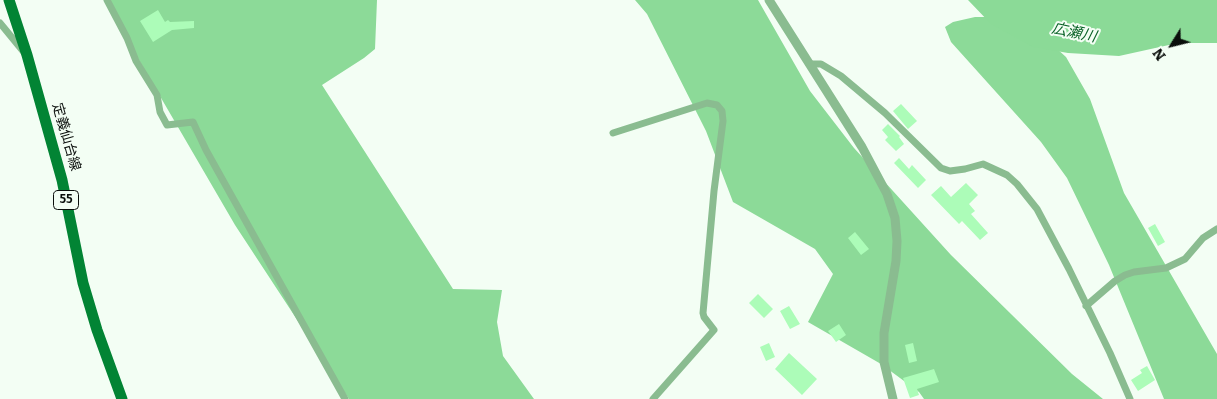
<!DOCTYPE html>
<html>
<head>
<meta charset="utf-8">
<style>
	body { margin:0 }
	#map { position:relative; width:1217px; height:399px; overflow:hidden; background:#f3fef4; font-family:Bitter,serif }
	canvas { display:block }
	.north { position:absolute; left:1147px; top:20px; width:50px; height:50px; -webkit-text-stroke:4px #f3fef4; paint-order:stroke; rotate:234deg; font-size:14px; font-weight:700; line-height:20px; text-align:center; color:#0a0e0b }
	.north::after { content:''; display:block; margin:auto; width:18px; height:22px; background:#0a0e0b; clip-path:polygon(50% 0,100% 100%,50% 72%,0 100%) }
</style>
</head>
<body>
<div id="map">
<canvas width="1217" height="399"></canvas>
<div class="north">N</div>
</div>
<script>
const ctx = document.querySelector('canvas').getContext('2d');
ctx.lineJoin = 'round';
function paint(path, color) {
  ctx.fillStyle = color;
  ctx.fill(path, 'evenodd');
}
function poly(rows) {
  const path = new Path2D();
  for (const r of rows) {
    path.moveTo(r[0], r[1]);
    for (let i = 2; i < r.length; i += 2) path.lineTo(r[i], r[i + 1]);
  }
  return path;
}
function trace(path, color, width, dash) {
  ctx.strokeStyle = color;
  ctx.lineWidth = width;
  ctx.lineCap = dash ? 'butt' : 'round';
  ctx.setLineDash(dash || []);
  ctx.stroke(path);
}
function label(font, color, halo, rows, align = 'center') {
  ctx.font = font + ' Bitter,"Noto Sans JP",serif';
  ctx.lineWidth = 4;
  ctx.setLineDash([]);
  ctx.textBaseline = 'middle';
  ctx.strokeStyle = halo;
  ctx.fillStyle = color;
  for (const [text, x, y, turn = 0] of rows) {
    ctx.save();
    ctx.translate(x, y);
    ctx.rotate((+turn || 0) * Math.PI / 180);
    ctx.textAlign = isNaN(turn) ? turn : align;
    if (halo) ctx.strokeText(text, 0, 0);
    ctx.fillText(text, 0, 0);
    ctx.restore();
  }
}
paint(poly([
	[104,0,377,0,375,49,364,58,322,85,453,289,502,290,497,322,503,356,534,399,349,399,235,225],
	[635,0,758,0,810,91,854,148,951,255,1072,374,1103,399,924,399,919,392,881,364,808,322,833,274,815,249,733,202,706,131,647,14],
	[975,17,999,17,1033,27,1066,57,1090,99,1124,193,1217,354,1217,399,1164,399,1109,265,1067,178,1041,142,951,42,945,27,953,22]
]), '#8cda98');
paint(poly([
	[968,0,1217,0,1217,43,1178,43,1119,56,1068,53,1033,47,991,24]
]), '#8bda97');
paint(poly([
	[158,10,165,22,168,20,170,22,194,21,194,28,172,30,153,42,140,21],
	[901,104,917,121,908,129,893,111],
	[888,124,900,136,899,137,904,144,896,151,885,140,888,137,882,130],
	[899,158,909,169,912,165,926,180,918,188,894,163],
	[966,183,978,195,969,204,975,211,971,214,988,233,980,240,962,221,959,224,931,195,941,186,951,197],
	[1155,224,1165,242,1158,246,1148,228],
	[855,232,869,249,861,255,848,238],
	[758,294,773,309,764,318,749,303],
	[789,306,800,324,790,329,780,311],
	[839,324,846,335,836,342,828,331],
	[769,343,775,357,766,361,760,347],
	[913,343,917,361,909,363,905,345],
	[789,353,817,379,802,395,775,369],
	[1147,366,1155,380,1138,391,1131,380,1142,373,1140,370],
	[934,369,939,382,917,389,919,395,910,398,903,378]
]), '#acfcb8');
trace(poly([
	[107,0,127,38,136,61,157,95,160,112,167,125,193,122,206,150,345,399],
	[0,23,23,51],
	[809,64,821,64,841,76,885,113,941,168,950,171,965,169,983,164,1007,175,1017,184,1037,209,1069,269,1110,353,1130,399],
	[613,133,707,103,717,105,722,111,723,121,714,191,703,313,704,317,714,330,653,399],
	[1086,306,1115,281,1125,275,1134,272,1166,268,1185,259,1203,238,1217,229]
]), '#8abc90', 7);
trace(poly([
	[769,0,862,147,887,194,895,218,897,241,896,261,884,333,884,362,893,399]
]), '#8abc90', 9);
trace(poly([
	[9,0,27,55,62,180,83,283,97,330,122,399]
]), '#028434', 11);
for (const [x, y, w] of [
	[66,200,25]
]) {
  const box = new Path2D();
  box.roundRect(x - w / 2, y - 9.5, w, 19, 4);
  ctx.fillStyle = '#f3fef4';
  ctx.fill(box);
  trace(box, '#0a0e0b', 1);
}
label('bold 12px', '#0a0e0b', null, [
	["55",66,200]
]);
label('14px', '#0a0e0b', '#f3fef4', [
	["定義仙台線",66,137,74]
]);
label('italic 15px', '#0b6328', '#f3fef4', [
	["広瀬川",1074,33,12]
]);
</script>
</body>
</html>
